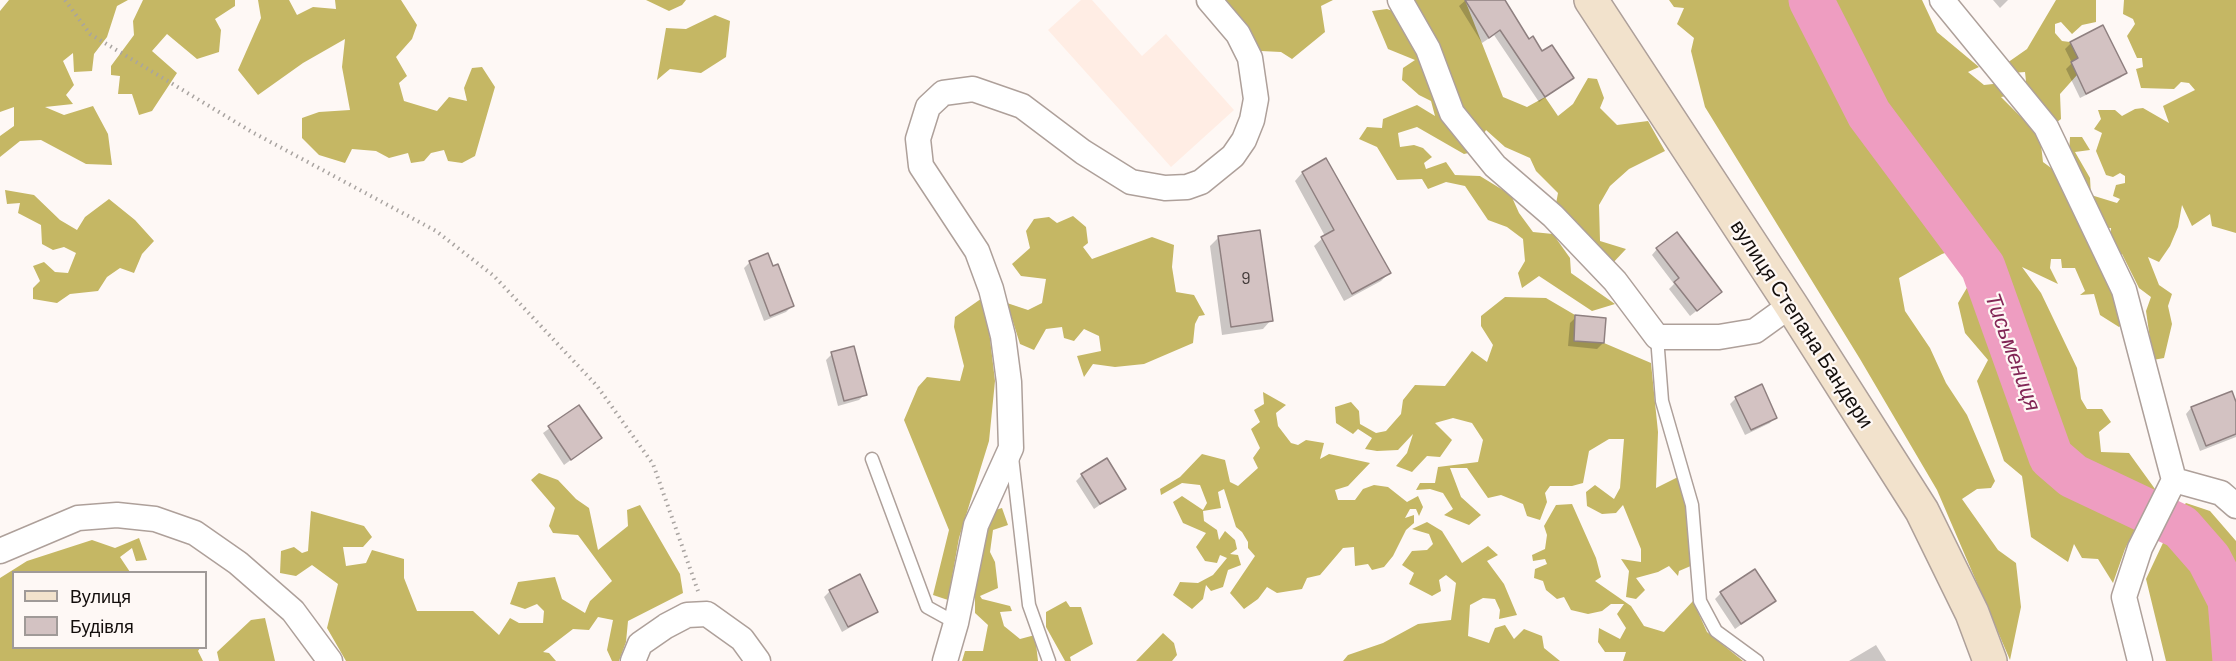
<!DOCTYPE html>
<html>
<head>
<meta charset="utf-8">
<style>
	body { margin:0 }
	#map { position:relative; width:2236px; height:661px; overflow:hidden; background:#fef8f5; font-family:Barlow,sans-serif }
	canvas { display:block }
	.legend { position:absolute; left:12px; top:571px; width:195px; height:78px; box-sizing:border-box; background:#fef8f5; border:2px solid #a09a98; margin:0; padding:8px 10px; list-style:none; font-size:18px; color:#130e0c }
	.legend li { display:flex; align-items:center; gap:12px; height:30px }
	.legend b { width:30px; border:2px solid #a09a98 }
</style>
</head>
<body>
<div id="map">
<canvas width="2236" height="661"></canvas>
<ul class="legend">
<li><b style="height:8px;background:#f2e2cc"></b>Вулиця</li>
<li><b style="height:16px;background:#d3c2c2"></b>Будівля</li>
</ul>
</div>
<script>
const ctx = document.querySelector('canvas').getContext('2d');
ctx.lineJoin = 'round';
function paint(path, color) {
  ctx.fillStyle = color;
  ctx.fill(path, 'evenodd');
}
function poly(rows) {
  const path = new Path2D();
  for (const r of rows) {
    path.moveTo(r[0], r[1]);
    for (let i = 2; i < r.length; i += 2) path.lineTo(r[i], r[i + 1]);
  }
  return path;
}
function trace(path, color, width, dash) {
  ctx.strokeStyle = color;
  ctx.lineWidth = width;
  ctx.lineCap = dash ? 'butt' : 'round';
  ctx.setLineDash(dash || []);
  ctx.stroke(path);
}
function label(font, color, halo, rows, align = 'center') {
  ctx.font = font + ' Barlow,sans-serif';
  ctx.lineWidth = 4.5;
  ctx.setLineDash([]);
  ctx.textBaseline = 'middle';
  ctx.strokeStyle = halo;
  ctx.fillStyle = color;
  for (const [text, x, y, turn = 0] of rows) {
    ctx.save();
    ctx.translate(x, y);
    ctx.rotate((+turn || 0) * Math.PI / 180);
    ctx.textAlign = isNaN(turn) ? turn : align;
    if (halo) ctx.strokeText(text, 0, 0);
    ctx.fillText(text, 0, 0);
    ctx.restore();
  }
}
paint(poly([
	[1081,0,1092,0,1142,56,1166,34,1234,110,1171,167,1048,30]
]), '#ffede4');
paint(poly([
	[9,0,128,0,117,6,107,37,94,54,92,71,74,72,73,53,63,61,74,85,66,95,73,104,45,107,64,115,93,106,108,134,112,165,86,164,41,140,20,141,0,157,0,136,14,126,14,107,0,112,0,11],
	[143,0,235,0,235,6,215,19,221,30,219,52,197,59,167,34,152,51,177,73,152,111,139,115,132,94,118,94,120,76,111,75,111,66,134,35,133,21],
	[258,0,289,0,297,15,313,7,336,9,335,0,401,0,417,25,412,39,396,57,407,76,399,83,404,101,437,111,449,97,467,101,464,88,472,68,482,67,495,87,475,156,462,163,448,161,444,150,431,153,424,161,411,163,408,153,389,158,376,151,352,149,345,163,319,155,302,138,302,118,319,112,350,110,342,67,345,39,303,63,258,95,238,70,261,18],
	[646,0,686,0,682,5,669,11],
	[1223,0,1333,0,1321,6,1325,32,1292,59,1281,52,1261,51],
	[1400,0,1465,0,1503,97,1527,107,1545,97,1558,116,1573,104,1588,78,1597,79,1604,98,1600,108,1617,125,1648,121,1665,151,1629,169,1610,186,1599,205,1600,241,1626,249,1610,266,1586,245,1577,222,1563,220,1555,209,1558,193,1536,171,1530,158,1505,147,1486,130,1473,152,1464,154,1417,127,1398,133,1400,147,1414,145,1423,148,1432,157,1424,163,1426,169,1446,162,1455,175,1480,176,1511,195,1519,213,1533,232,1553,234,1570,258,1571,273,1615,304,1592,311,1539,276,1522,288,1518,273,1525,261,1523,239,1507,227,1488,220,1465,186,1446,182,1428,189,1422,179,1397,180,1377,147,1359,139,1367,127,1382,128,1383,119,1417,105,1435,116,1431,101,1419,95,1402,80,1403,68,1415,60,1388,49,1372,11,1387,9,1402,14],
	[1669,0,1922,0,1937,32,1979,67,1968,72,1984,85,2002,83,2012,95,2001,97,2040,136,2043,162,2066,179,2127,321,2119,327,2100,315,2094,294,2080,295,2085,291,2075,268,2062,268,2061,259,2051,259,2050,268,2058,284,2022,267,2041,293,2077,368,2081,399,2087,409,2102,409,2111,422,2099,432,2101,452,2129,453,2155,489,2125,549,2113,583,2098,559,2082,558,2074,544,2068,562,2031,537,2022,476,2004,461,1977,381,1988,360,1965,333,1958,303,1975,274,1960,248,1942,254,1899,278,1905,311,1930,348,1946,383,1967,415,1995,481,1991,488,1977,489,1962,499,1998,550,2016,563,2021,607,2010,660,1937,490,1860,359,1705,107,1691,51,1694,38,1677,24,1684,8,1674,7],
	[2056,0,2096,0,2096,22,2082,25,2072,34,2061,22,2055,24,2055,33,2062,41,2070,42,2078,58,2071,62,2077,75,2060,94,2061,119,2053,125,2027,91,2025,72,2012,73,2007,63,2027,49],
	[2124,0,2236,0,2236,233,2212,226,2210,214,2192,226,2182,205,2178,227,2170,246,2159,262,2148,257,2159,285,2172,294,2168,306,2172,324,2164,358,2153,360,2146,311,2151,297,2139,288,2122,254,2114,254,2110,248,2111,228,2106,228,2069,153,2070,137,2082,137,2090,150,2075,152,2090,178,2091,195,2117,203,2120,199,2113,196,2114,192,2116,185,2125,183,2125,176,2120,173,2113,177,2106,175,2096,151,2102,133,2094,129,2101,119,2098,110,2115,110,2122,116,2135,109,2143,108,2169,123,2163,106,2195,90,2189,83,2181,82,2174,89,2141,88,2136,69,2143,67,2142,58,2137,58,2127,36,2135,24,2133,19,2123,14],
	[715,15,730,21,726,57,701,73,670,69,657,80,666,28,686,29],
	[5,190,34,195,60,220,77,230,85,217,109,199,135,220,154,241,142,254,134,273,120,268,107,277,98,291,70,294,57,303,33,299,33,288,40,281,33,266,44,262,55,272,68,273,76,253,64,247,53,250,42,244,41,225,18,213,20,203,7,204],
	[1073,216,1086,227,1088,243,1083,247,1092,259,1152,237,1174,245,1172,267,1176,292,1194,295,1205,315,1199,316,1195,324,1193,343,1144,364,1115,367,1093,364,1084,377,1077,356,1101,351,1099,336,1084,329,1074,341,1064,338,1062,327,1046,329,1034,350,1020,344,1007,303,1028,310,1042,303,1046,279,1021,276,1012,264,1030,248,1026,231,1034,219,1049,217,1057,223],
	[985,296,995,381,989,441,959,538,948,600,933,595,949,530,904,420,918,387,927,377,960,381,964,366,954,327,955,317],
	[1505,297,1546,298,1575,315,1574,341,1604,343,1651,363,1658,432,1656,488,1678,477,1688,506,1693,565,1679,571,1678,576,1669,566,1658,572,1636,578,1645,590,1636,599,1626,597,1629,571,1621,559,1641,562,1641,549,1623,505,1616,513,1602,514,1587,506,1586,492,1595,485,1614,499,1620,488,1624,439,1609,439,1589,451,1583,483,1572,486,1550,486,1545,493,1547,502,1540,520,1527,516,1523,504,1501,495,1488,498,1467,468,1450,468,1461,497,1481,515,1469,525,1444,515,1453,509,1443,493,1430,489,1416,490,1420,483,1435,483,1438,467,1478,462,1483,440,1472,423,1453,418,1435,423,1452,440,1440,457,1427,456,1412,472,1396,466,1407,453,1413,434,1398,450,1377,451,1365,449,1372,438,1358,429,1353,434,1336,423,1335,407,1351,402,1359,411,1360,424,1376,433,1386,431,1401,414,1403,400,1415,385,1445,386,1472,351,1487,362,1493,345,1481,326,1481,316],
	[1263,392,1286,405,1276,413,1278,426,1291,443,1298,445,1306,440,1324,443,1320,459,1329,454,1370,463,1348,486,1335,490,1338,500,1355,500,1363,489,1374,485,1388,487,1407,502,1418,496,1423,507,1419,516,1416,509,1410,509,1405,518,1414,515,1414,523,1406,530,1393,556,1384,567,1372,570,1368,564,1355,566,1354,547,1343,548,1320,575,1307,578,1302,589,1277,593,1267,587,1258,599,1244,609,1230,593,1255,556,1248,548,1248,542,1242,532,1236,527,1224,489,1218,492,1221,508,1203,511,1204,521,1217,530,1219,540,1225,531,1235,540,1237,549,1230,554,1238,555,1241,565,1228,570,1223,587,1211,591,1206,585,1203,599,1192,609,1173,595,1180,582,1198,583,1213,575,1227,558,1220,555,1217,563,1205,561,1196,547,1206,533,1183,523,1173,502,1182,496,1203,510,1207,503,1200,485,1182,483,1161,495,1160,489,1180,477,1202,454,1225,460,1230,482,1238,486,1258,468,1253,458,1260,448,1251,429,1260,422,1254,410,1264,404],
	[539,473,558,480,576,499,589,508,598,550,628,526,627,510,640,505,680,574,683,593,628,621,626,642,619,661,612,661,607,650,613,620,598,617,589,630,573,629,543,652,549,653,556,661,346,661,327,628,338,584,312,565,296,576,280,573,281,551,294,547,302,553,308,551,311,511,364,526,372,537,363,547,343,547,346,566,366,563,372,550,404,559,404,578,417,611,473,611,499,635,510,618,519,623,543,623,544,611,537,604,525,609,510,604,518,582,555,577,562,599,585,613,590,601,612,581,578,535,553,533,549,526,555,508,531,480],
	[2186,503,2210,511,2236,541,2236,661,2166,661,2146,579,2178,511],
	[1572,504,1596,558,1601,577,1595,581,1631,606,1644,626,1664,632,1693,601,1707,632,1743,661,1623,661,1626,652,1605,652,1598,642,1599,628,1620,639,1626,628,1617,614,1624,604,1611,604,1602,611,1588,614,1571,610,1564,597,1557,599,1546,590,1543,581,1534,578,1535,569,1547,564,1545,559,1533,561,1532,555,1545,549,1547,535,1544,526,1556,505],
	[1002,508,1008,525,993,530,990,552,995,562,998,588,980,596,982,599,1010,606,1012,611,1000,612,1004,626,1020,639,1035,635,1038,661,962,661,965,651,983,651,988,625,975,613,975,583,989,512],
	[1427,522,1442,531,1462,563,1488,546,1498,555,1487,561,1504,584,1517,615,1499,619,1500,610,1495,599,1483,598,1470,605,1468,636,1489,643,1495,628,1505,625,1514,639,1524,629,1542,636,1544,648,1560,661,1343,661,1348,655,1383,643,1418,624,1451,620,1456,583,1446,575,1439,580,1441,591,1432,596,1409,584,1414,573,1402,565,1412,551,1427,550,1433,544,1429,534,1412,529],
	[139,538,147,560,136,561,132,548,120,557,130,572,14,572,14,648,200,648,198,651,203,661,0,661,0,578,27,561,92,540,115,548],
	[1066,601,1070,607,1081,607,1093,644,1070,657,1071,661,1065,661,1046,627,1046,612],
	[265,618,275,661,219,661,217,652,251,620],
	[1163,633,1174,643,1177,655,1172,661,1136,661]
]), '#c5b764');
paint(poly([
	[1466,0,1503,0,1529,41,1572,78,1539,102,1494,35,1482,43,1459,6],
	[1993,0,2008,0,2000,8],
	[2071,43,2126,72,2120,78,2080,98,2066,69,2072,63,2065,49],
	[1302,173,1389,273,1381,281,1344,301,1314,246,1325,236,1295,181],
	[1219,237,1271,320,1263,329,1222,335,1210,246],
	[1657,249,1714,297,1690,316,1669,289,1674,284,1652,255],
	[750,262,792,306,786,312,764,321,744,268],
	[1576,317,1603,343,1597,349,1568,346,1570,323],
	[832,354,865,394,859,400,838,406,826,360],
	[1736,398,1775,417,1770,423,1745,435,1730,404],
	[2236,406,2236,437,2200,451,2186,414,2191,408],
	[579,407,600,438,564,465,543,433],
	[1082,475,1124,488,1094,509,1076,481],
	[830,591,877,612,842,632,824,597],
	[1721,593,1774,601,1735,629,1715,599],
	[1876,645,1886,661,1849,661]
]), '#0003');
trace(poly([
	[1811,0,1869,114,1983,267,2051,457,2073,476,2181,527,2209,559,2230,600,2235,661]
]), '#ee9dc1', 45);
const building = poly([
	[1465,0,1505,0,1529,39,1533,36,1542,51,1552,45,1574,78,1545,97,1500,30,1489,38,1465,0],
	[2103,25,2127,73,2086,94,2071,62,2078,58,2070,42,2103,25],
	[1326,158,1391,273,1352,294,1321,237,1334,230,1302,172,1326,158],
	[1260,230,1273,321,1231,327,1218,236,1260,230],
	[1677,232,1722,292,1697,311,1674,282,1679,278,1656,248,1677,232],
	[768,253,773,266,778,264,794,306,770,316,749,261,768,253],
	[1575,315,1606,318,1604,343,1574,341,1575,315],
	[854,346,867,395,844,401,831,352,854,346],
	[1762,384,1777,418,1751,430,1735,397,1762,384],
	[2232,391,2236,402,2236,434,2206,446,2191,407,2232,391],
	[579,405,602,438,571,460,548,426,579,405],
	[1107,458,1126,489,1100,504,1081,474,1107,458],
	[1755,569,1776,601,1741,624,1720,592,1755,569],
	[860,574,878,612,848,627,829,590,860,574]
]);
paint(building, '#d3c2c2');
trace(building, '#8f8080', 1.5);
const lane = poly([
	[1657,337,1662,401,1692,505,1700,601,1716,631,1757,661],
	[1012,457,1029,605,1049,661],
	[872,459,927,607,956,623]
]);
const street = poly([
	[1400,0,1428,49,1452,113,1495,166,1553,216,1615,281,1657,337,1719,337,1755,331,1791,305],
	[1942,0,2046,127,2124,290,2174,480],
	[2174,480,2221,493,2236,506],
	[0,551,78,518,117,515,155,519,195,533,238,563,293,611,330,661],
	[633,661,640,644,666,626,687,615,707,614,742,639,758,661],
	[945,661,956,623,976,525,1011,448,1009,382,1003,336,991,289,977,251,921,166,918,139,928,107,943,93,973,89,1022,106,1083,152,1131,182,1165,188,1187,187,1201,182,1233,156,1244,140,1252,120,1256,99,1250,58,1238,34,1209,0],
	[2140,661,2124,597,2140,548,2174,480]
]);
const secondary = poly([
	[1591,0,1791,305,1922,511,1972,613,1990,661]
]);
trace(lane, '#aea09a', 15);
trace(street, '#aea09a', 27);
trace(secondary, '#aea09a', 36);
trace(poly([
	[65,0,90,34,252,132,436,231,494,276,597,386,653,464,698,591]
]), '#a9a4a1', 4, [1.5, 4.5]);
trace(lane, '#fff', 12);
trace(street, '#fff', 24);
trace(secondary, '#f2e2cc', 33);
label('18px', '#433b3a', null, [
	["9",1246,278]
]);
label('21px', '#130e0c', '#fef8f5', [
	["вулиця Степана Бандери",1802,324,57]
]);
label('italic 22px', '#822656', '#fef8f5', [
	["Тисьмениця",2013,352,70]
]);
</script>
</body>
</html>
